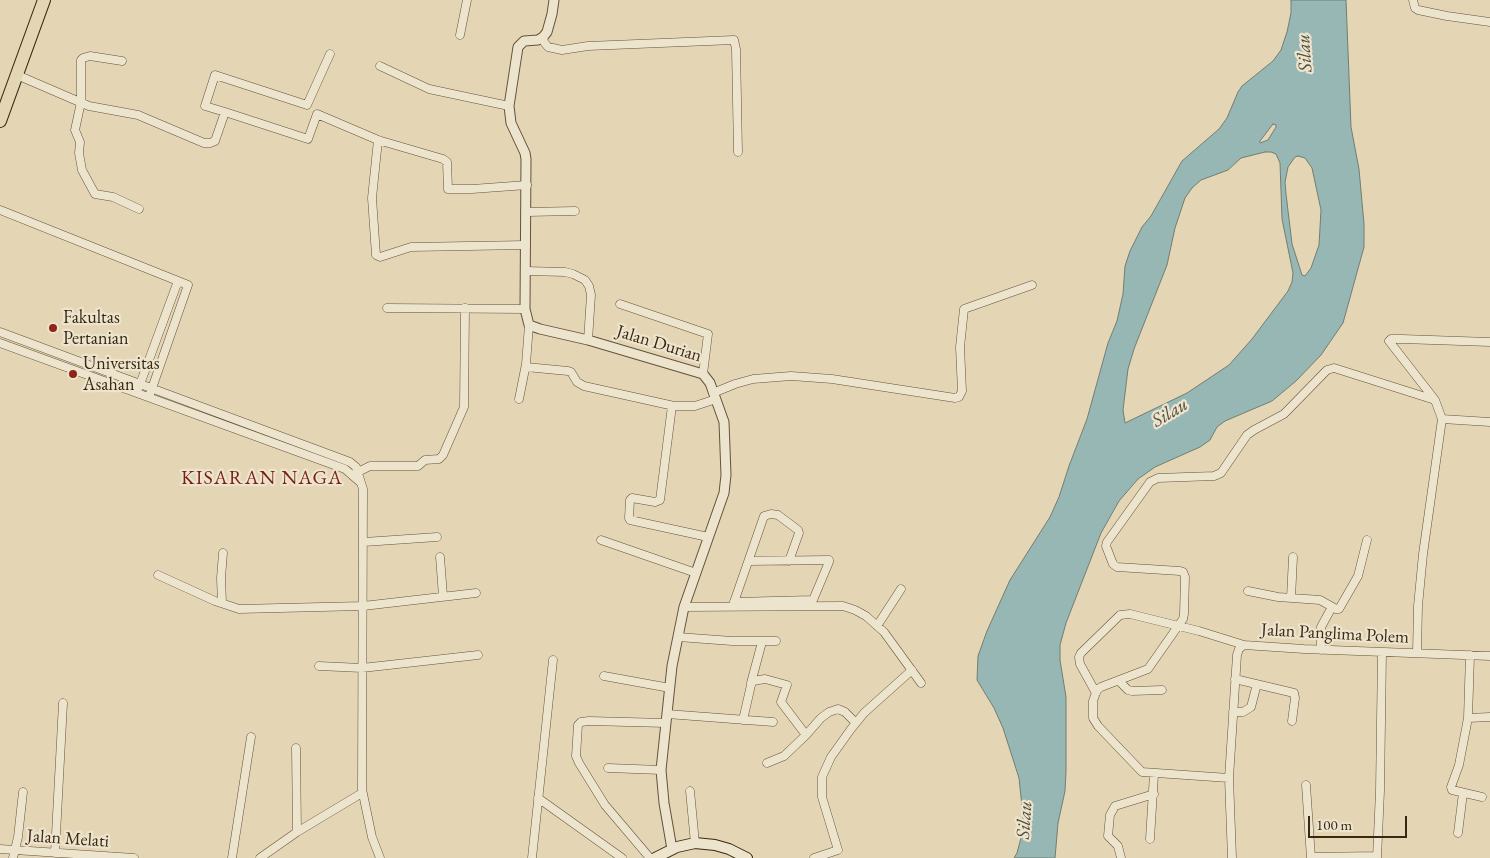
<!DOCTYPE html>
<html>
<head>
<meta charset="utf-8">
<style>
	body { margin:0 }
	#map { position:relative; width:1490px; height:858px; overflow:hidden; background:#e4d5b4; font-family:"EB Garamond",serif }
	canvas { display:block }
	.scale { position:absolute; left:1308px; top:816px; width:99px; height:22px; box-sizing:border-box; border:2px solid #392711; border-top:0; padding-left:6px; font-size:15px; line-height:18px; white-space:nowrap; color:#392711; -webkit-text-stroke:4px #ede4ce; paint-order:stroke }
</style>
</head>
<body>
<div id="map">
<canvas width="1490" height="858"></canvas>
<div class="scale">100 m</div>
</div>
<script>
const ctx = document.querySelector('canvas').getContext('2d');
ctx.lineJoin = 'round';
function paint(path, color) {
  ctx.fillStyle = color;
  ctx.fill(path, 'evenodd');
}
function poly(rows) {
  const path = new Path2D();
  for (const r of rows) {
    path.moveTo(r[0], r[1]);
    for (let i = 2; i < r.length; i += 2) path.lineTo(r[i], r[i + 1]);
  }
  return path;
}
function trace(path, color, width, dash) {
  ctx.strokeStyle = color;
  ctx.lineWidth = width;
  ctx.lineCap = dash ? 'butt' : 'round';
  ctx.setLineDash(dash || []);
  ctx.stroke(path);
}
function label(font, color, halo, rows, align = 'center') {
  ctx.font = font + ' "EB Garamond",serif';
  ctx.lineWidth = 4.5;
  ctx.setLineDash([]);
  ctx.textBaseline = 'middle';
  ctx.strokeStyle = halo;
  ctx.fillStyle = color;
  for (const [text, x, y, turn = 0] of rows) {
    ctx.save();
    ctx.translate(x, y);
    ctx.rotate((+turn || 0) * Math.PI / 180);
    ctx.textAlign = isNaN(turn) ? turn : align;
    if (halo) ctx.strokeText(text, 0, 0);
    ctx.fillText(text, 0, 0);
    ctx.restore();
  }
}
const water = poly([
	[1291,0,1346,0,1351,127,1359,169,1364,224,1364,247,1343,323,1321,355,1296,381,1272,401,1225,421,1217,427,1210,440,1200,447,1155,467,1138,479,1119,501,1101,533,1066,623,1060,645,1060,660,1066,697,1066,772,1065,791,1058,823,1055,858,1014,858,1017,853,1022,834,1023,816,1019,778,1003,728,994,708,977,680,978,656,987,631,1010,580,1050,517,1059,497,1069,466,1087,419,1108,343,1117,321,1123,294,1125,266,1130,251,1142,227,1151,216,1182,161,1219,129,1227,118,1238,92,1242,86,1273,61,1281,50,1287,32,1291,13,1291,0],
	[1273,124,1276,125,1276,127,1268,140,1260,143,1260,141,1273,124],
	[1265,152,1271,152,1276,154,1280,163,1282,219,1293,273,1292,282,1288,291,1252,339,1229,365,1187,393,1125,423,1123,410,1128,369,1134,349,1167,265,1175,228,1185,198,1192,188,1201,180,1228,170,1241,158,1265,152],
	[1298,156,1305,158,1312,168,1321,210,1319,245,1311,268,1305,276,1302,275,1292,244,1286,194,1285,182,1288,167,1295,157,1298,156]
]);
paint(water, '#97b7b4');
trace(water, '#717d73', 1);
const minor = poly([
	[1413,0,1415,8,1418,10,1447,16,1490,22],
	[460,35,467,0],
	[543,37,544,42,548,47,562,50,588,46,734,40,736,49,738,152],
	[122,61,90,56,83,58,81,60,81,102,75,130,80,142,79,153,82,170,95,194,113,197,139,209],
	[380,66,429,89,509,106],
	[17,75,89,106,138,115,204,143,210,143,215,141,225,112,308,139,317,114,378,140,443,159,447,162,448,189,472,189,527,185],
	[225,112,205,106,215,75,307,105,330,54],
	[378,140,372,198,376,255,380,257,411,247,526,245],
	[0,210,188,285,150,394],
	[527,212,575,211],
	[526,271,565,272,573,274,585,280,589,286,591,295,588,340],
	[620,304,708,334,703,374],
	[387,308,525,309],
	[0,332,350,462,356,467,363,489,362,789,372,837,380,858],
	[0,343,345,469,360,482],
	[526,367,568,371,571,372,577,382,584,386,674,406,695,406,716,399],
	[139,387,178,281],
	[713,393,735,384,753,379,791,376,832,379,955,398,959,397,962,391,960,347,964,309,1032,285],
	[519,399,526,364,529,325],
	[672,406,660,500,655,502,632,498,630,500,629,518,630,520,708,537],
	[1442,419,1490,422],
	[356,473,370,466,418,466,425,460,439,459,443,455,464,407,465,308],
	[601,540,696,573],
	[364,542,437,537],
	[440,557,443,596],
	[158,575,215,601,239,609,363,606,476,593],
	[1248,591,1278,597,1320,600,1336,609,1339,609,1358,576,1367,540],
	[1291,598,1293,557],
	[734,602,813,600,829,562,829,560,749,561],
	[222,603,221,578,223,553],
	[733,605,764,516,771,514,778,515,798,530,799,533,789,561],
	[684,607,843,606,855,610,866,616,884,632,921,683],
	[877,626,901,589],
	[678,637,732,641,776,641],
	[1321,650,1321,627,1332,607],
	[1417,653,1418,606,1423,554,1442,419,1435,400,1389,341,1391,339,1402,339,1490,342],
	[1470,655,1468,718,1459,765,1451,787,1452,790,1482,797],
	[319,666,362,668,478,655],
	[604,676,670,688],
	[1235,679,1294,693,1295,698,1292,721],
	[1119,681,1128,690,1132,691,1162,690],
	[751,683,762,642],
	[1096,693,1080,664,1079,657,1081,653,1120,615,1130,614,1199,631,1244,645],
	[1233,712,1243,712,1251,707,1257,684],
	[667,714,773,722],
	[1468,718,1490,717],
	[743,720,751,685,753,681,765,679,787,685,781,702,806,735,821,718,829,712,838,709,845,712,856,723],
	[296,748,297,832],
	[767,763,784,756,806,735],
	[608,768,661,770],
	[1229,778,1142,772,1098,726,1093,718,1093,701,1097,690,1101,687,1148,669,1183,619,1184,614,1185,577,1183,572,1180,571,1117,567,1113,564,1106,546,1107,542,1150,482,1158,478,1214,476,1221,473,1247,435,1254,430,1284,414,1327,370,1334,368,1435,400],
	[1306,785,1311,858],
	[690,791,695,843],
	[538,798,622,858],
	[1458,833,1463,793],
	[1150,839,1154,774],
	[0,849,134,858],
	[55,853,63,703],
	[1311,857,1377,856],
	[13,858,18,837,23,792],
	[232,858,251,737],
	[260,858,297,832,362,793],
	[532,858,553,660],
	[650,858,605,805,579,763,576,756,578,725,581,722,589,721,666,723],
	[814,858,838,850,822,797,822,777,831,757,851,729,864,713,912,670],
	[1121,858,1118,846,1108,836,1110,815,1115,806,1154,794],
	[1232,858,1229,778,1237,655,1239,649,1244,645,1304,649,1490,656],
	[1377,858,1380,791,1382,652]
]);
const tertiary = poly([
	[554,0,552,14,547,32,543,37,538,40,524,41,518,47,509,106,511,123,525,153,526,159,525,309,529,325,540,329,588,340,703,374,710,383,724,422,726,475,724,493,684,607,672,666,661,770,664,803,672,849]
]);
const secondary = poly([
	[655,858,677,847,695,843,715,845,729,849,747,858]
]);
const trunk = poly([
	[0,121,44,0]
]);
trace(minor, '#64523a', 9);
trace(tertiary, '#64523a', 11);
trace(secondary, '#392711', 12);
trace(trunk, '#392711', 14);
trace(minor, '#ede4ce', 8);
trace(tertiary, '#ede4ce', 9);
trace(secondary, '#ede4ce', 10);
trace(trunk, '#e4d5b4', 12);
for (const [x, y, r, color] of [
	[53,328,5,"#8f2418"],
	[73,374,5,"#8f2418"]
]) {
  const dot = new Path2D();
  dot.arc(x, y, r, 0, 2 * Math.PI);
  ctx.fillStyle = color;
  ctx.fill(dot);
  trace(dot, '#ede4ce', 2);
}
label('18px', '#392711', '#ede4ce', [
	["Fakultas",63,318],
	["Pertanian",63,339],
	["Universitas",83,364],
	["Asahan",83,385]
], 'left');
label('18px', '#392711', '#ede4ce', [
	["Jalan Durian",659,344,17],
	["Jalan Panglima Polem",1335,634,3],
	["Jalan Melati",68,839,4]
]);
label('italic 19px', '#504b3a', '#ede4ce', [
	["Silau",1305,53,-94],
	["Silau",1170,413,-31],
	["Silau",1025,820,-86]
]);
ctx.letterSpacing = '1px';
label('20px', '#7a1f14', '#ede4ce', [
	["KISARAN NAGA",262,479]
]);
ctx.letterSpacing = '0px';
</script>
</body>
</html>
